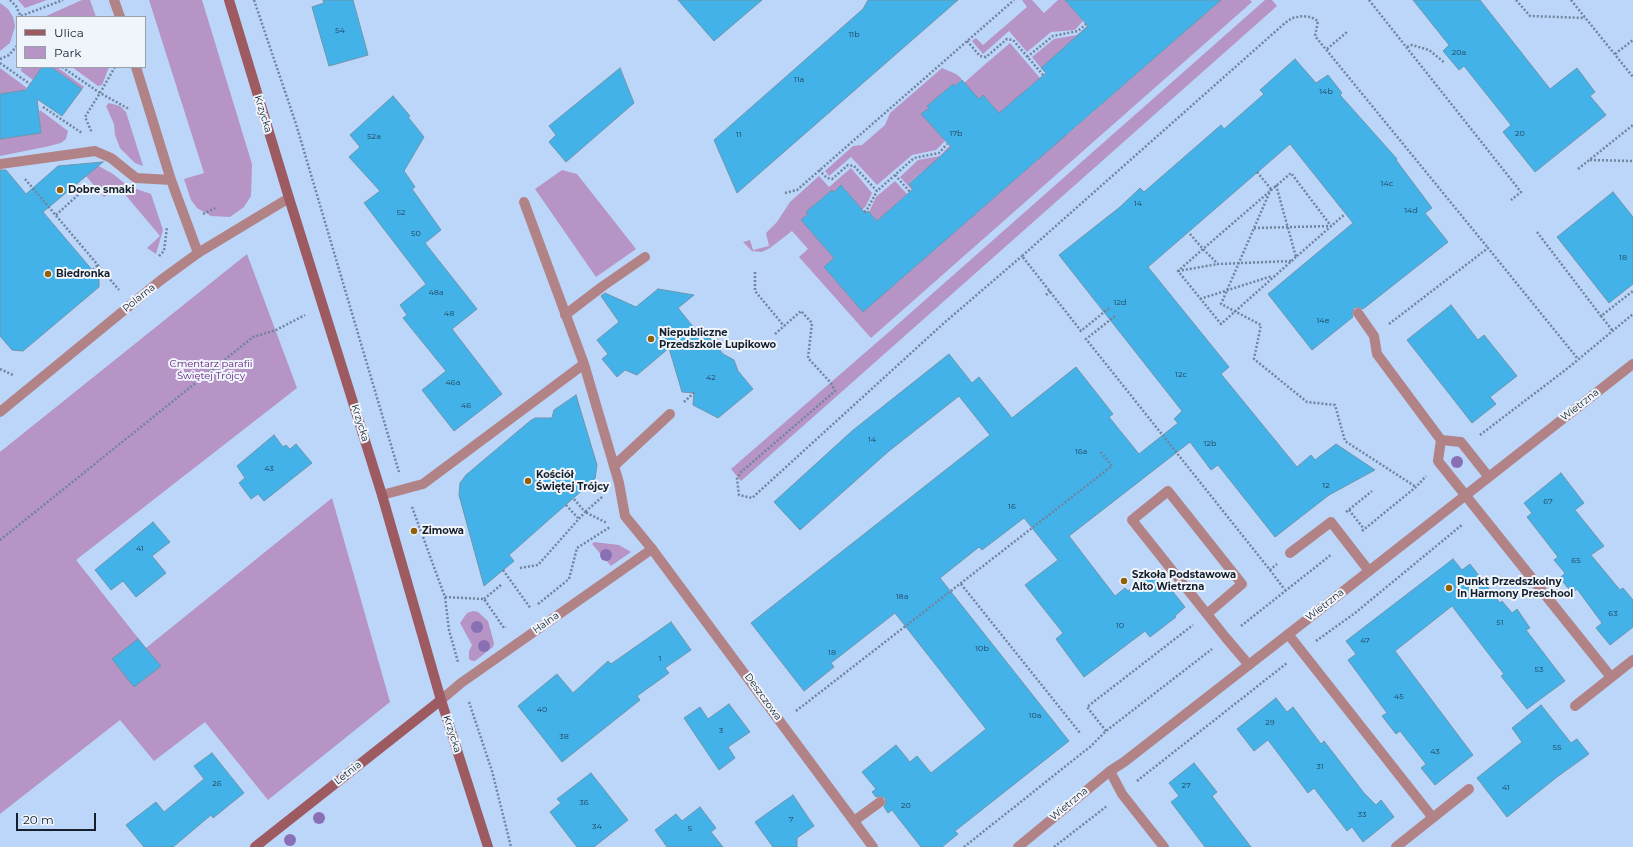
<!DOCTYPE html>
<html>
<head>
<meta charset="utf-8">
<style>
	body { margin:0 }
	#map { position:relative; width:1633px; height:847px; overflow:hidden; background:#bbd6f9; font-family:Montserrat,sans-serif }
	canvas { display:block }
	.legend { position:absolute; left:16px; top:16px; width:130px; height:52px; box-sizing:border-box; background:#f0f5fc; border:1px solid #99a0a9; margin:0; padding:5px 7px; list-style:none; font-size:12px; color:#16202d }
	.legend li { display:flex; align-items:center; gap:8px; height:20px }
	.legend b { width:20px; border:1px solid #99a0a9 }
	.scale { position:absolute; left:16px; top:813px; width:80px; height:18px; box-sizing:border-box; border:2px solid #16202d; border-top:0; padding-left:5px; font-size:12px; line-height:14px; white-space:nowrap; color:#16202d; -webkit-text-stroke:3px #f0f5fc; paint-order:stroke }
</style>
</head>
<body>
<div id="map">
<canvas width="1633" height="847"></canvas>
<ul class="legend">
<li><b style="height:5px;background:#9d5b61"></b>Ulica</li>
<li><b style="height:11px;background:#b694c6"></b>Park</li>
</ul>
<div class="scale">20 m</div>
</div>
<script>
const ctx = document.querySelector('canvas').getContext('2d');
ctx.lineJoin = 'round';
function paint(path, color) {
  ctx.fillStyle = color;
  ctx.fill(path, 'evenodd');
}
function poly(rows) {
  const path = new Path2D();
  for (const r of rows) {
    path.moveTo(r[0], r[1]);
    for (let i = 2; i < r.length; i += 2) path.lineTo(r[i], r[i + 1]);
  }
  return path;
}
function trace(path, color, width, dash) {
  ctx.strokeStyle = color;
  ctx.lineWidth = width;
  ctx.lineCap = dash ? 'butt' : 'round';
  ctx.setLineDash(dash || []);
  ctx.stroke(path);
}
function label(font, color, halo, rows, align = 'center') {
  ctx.font = font + ' Montserrat,sans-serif';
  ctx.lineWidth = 4;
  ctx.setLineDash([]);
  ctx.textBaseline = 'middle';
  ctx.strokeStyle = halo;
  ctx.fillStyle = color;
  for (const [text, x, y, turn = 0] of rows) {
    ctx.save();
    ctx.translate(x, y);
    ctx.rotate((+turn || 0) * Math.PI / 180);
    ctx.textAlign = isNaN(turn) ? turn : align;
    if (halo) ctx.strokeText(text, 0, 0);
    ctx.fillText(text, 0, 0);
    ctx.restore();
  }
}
paint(poly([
	[18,0,47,0,25,8],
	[82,0,90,0,96,17,44,17],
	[149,0,202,0,252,164,251,196,244,207,230,217,211,216,197,208,191,200,184,179,204,173],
	[1022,0,1032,0,1044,13,1058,0,1065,0,1083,21,1075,30,1051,32,1027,52,1009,31,983,54,972,41,976,38,983,45,1027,7],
	[1221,0,1250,0,1252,2,871,338,799,257,808,249,792,231,770,248,762,252,752,251,743,242,750,240,753,250,769,246,766,233,777,222,790,202,819,176,829,187,851,168,872,193,866,206,862,210,841,185,834,192,832,190,806,212,808,214,801,220,834,258,824,267,863,312,1039,159,984,96,979,99,964,83,982,67,1010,43,1040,78,1028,88,1068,134],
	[1265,0,1272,0,1277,6,741,481,731,469,890,331],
	[0,3,8,9,13,17,15,26,10,43,0,51],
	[1087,26,1093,32,1060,51,1041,68,1032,57,1054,39,1077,35],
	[22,67,42,67,33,80,21,71],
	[51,67,57,67,84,87,82,89],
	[72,67,109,67,102,85,98,86],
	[0,68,27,88,25,91,0,94],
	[942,68,956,74,962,79,954,86,953,84,927,106,929,108,922,114,945,141,936,150,912,155,877,185,851,157,829,176,825,171,853,146,862,145,885,125,890,113],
	[109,103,120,106,126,112,143,166,135,163,120,148,115,135,114,124,106,106],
	[40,110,68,131,66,139,61,143,45,147,0,156,0,139,41,133,39,112],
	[949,146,955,153,927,177,923,171,909,183,913,189,912,190,900,177,918,160,940,156],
	[95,164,113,174,128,186,151,194,163,230,156,254,147,248,160,236,118,186,104,197,86,176],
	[562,170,577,174,636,249,596,277,535,189],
	[895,181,907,194,877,221,869,212,876,197],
	[247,254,297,388,76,560,146,648,332,498,390,702,268,800,205,722,154,761,120,720,0,814,0,452],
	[594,542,619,545,631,552,611,566,592,544],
	[473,611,478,612,488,621,494,643,493,647,475,661,472,661,469,659,469,651,472,645,460,623,467,613]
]), '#b694c6');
const building = poly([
	[323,0,353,0,368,55,329,66,312,7,324,3,323,0],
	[678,0,762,0,714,41,678,0],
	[868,0,958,0,737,193,714,140,863,9,868,0],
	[1065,0,1221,0,863,312,824,267,834,258,801,220,808,214,806,212,832,190,834,192,841,185,865,213,868,211,877,221,913,189,909,184,951,147,921,114,929,108,927,106,953,84,954,86,962,80,979,99,983,95,999,113,1046,73,1041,68,1088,26,1065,0],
	[1413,0,1480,0,1550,89,1577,68,1595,92,1590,96,1606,115,1535,172,1503,132,1511,125,1464,66,1459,70,1443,51,1449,45,1413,0],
	[1295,59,1316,83,1328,75,1342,93,1340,95,1397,159,1396,160,1432,208,1425,213,1448,242,1363,309,1358,307,1354,308,1352,313,1353,317,1312,350,1268,294,1353,223,1290,144,1148,267,1229,367,1221,374,1297,467,1311,455,1315,460,1336,444,1375,470,1329,495,1275,537,1218,465,1211,470,1190,442,1069,536,1115,596,1125,588,1128,591,1153,571,1160,579,1162,578,1185,607,1175,616,1176,617,1150,637,1145,631,1084,677,1056,639,1063,633,1025,585,1058,560,1024,518,982,550,979,547,940,578,1069,741,955,831,958,834,942,847,921,847,892,810,888,813,884,807,886,802,885,798,880,796,876,797,872,792,876,789,862,772,896,745,910,762,917,756,931,773,986,729,895,613,831,663,834,667,804,691,751,623,990,435,959,396,889,451,800,530,774,502,852,431,949,354,972,383,979,377,1012,418,1076,367,1113,414,1109,417,1139,454,1178,423,1174,419,1182,411,1059,255,1120,207,1140,188,1144,192,1221,125,1224,129,1264,94,1260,90,1295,59],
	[42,67,51,67,82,89,62,116,37,99,41,133,0,139,0,94,26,90,42,67],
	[620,68,634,103,566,162,549,142,556,135,549,126,620,68],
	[393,96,410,116,408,117,424,137,404,171,415,187,412,189,441,230,425,243,477,309,452,329,502,394,454,431,422,390,446,371,403,318,407,315,400,305,426,284,364,203,380,191,349,157,360,147,350,135,393,96],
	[103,162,43,212,99,278,99,287,23,351,12,350,0,336,0,170,6,170,26,194,58,166,103,162],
	[1613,192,1633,217,1633,284,1609,303,1557,237,1613,192],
	[658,289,694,295,678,308,699,334,711,339,723,354,734,360,738,371,753,389,718,418,693,405,694,393,682,392,669,348,637,375,625,370,617,377,602,359,608,354,597,340,619,322,601,296,605,293,636,307,658,289],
	[1451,305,1478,340,1484,335,1517,376,1490,397,1496,404,1472,423,1407,340,1451,305],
	[576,395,597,465,595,479,509,555,514,561,484,586,459,495,460,483,466,475,530,421,535,418,552,418,554,410,576,395],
	[274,435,283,447,286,445,290,449,296,444,312,463,264,501,258,494,251,499,239,483,245,478,237,466,274,435],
	[1561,473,1584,503,1575,510,1604,546,1591,555,1620,590,1623,588,1633,600,1633,627,1610,645,1596,628,1602,623,1577,589,1572,593,1560,578,1565,573,1554,560,1558,557,1527,517,1532,513,1524,503,1561,473],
	[153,522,170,542,152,556,166,573,136,597,123,581,111,590,95,570,153,522],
	[1453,559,1462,570,1470,564,1500,603,1502,601,1512,613,1517,609,1530,628,1526,630,1565,681,1527,709,1501,676,1504,674,1452,606,1395,651,1473,755,1435,785,1421,768,1426,764,1400,731,1396,734,1382,716,1387,713,1348,660,1356,654,1346,641,1453,559],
	[671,622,691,650,665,668,669,673,637,696,640,700,562,762,518,706,557,674,573,693,608,661,611,664,671,622],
	[138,639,161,666,134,687,112,659,138,639],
	[1276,698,1287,712,1293,707,1321,744,1324,741,1364,793,1376,805,1381,800,1394,817,1363,842,1352,827,1347,831,1314,788,1308,793,1268,740,1254,751,1237,729,1276,698],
	[729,704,750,732,728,747,735,758,719,770,684,718,700,707,708,719,729,704],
	[1541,705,1571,743,1577,739,1589,754,1557,777,1507,817,1477,778,1522,742,1512,728,1541,705],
	[212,753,244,793,213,818,211,815,173,847,144,847,126,825,156,802,164,812,204,779,194,766,212,753],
	[1194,763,1217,792,1212,796,1251,847,1205,847,1171,802,1179,796,1169,783,1194,763],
	[591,773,628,820,594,847,577,847,550,812,561,803,557,799,591,773],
	[793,795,814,826,797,838,797,847,773,847,755,822,793,795],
	[700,807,716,828,711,832,723,847,667,847,655,830,676,814,682,821,700,807]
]);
paint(building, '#43b2e9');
trace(building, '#6d95ac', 1);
trace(poly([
	[10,0,16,6,21,17],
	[254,0,296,124,399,472],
	[1369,0,1521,192,1511,200],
	[1516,0,1530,16,1585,18],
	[1571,0,1633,77],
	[21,16,63,0],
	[967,41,980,56,986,57,1007,39,1013,40,1043,75],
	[1407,47,1412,45,1429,50,1445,63],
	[1327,49,1347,32],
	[1615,54,1633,40],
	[1027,57,1053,36,1078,31,1086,24],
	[0,59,9,55,17,46],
	[0,63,30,84],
	[62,67,100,93,85,117,92,133],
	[115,67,100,93,129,109],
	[43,107,82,133],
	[1590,160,1633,161],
	[1578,169,1633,125],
	[819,170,827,178,832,179,848,165,854,166,877,191,914,158,939,153,947,144],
	[1257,172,1271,189],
	[895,175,910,192],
	[25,179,119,290],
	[1276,185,1296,257,1345,214],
	[1271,189,1221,304,1261,325,1254,359,1307,402,1335,405,1345,441,1416,487],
	[785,193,797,190,1014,0],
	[864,212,868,208,877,191],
	[203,214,215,208],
	[56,215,79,194],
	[1254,228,1331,226],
	[1537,232,1601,316],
	[1190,234,1203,249,1178,271,1221,324,1296,257],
	[159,256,164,251,167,227],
	[1291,261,1218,264,1203,249,1291,173,1331,226],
	[93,270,98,265],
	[1178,271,1218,264],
	[755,272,755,291,784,326],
	[1046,295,1050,291],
	[1200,299,1272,276],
	[1109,308,1081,331,1022,256,1285,23,1292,18,1303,16,1311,17,1318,21,1315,36,1488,248],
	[1115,316,1086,339,1270,570,1277,564],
	[1389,324,1488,248,1578,359],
	[1612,330,1601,316,1633,291],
	[775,334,801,311,812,323,808,358,831,383,835,391,741,472,737,479,739,495,752,498,944,323,1022,256],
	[0,369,13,375],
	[684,402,696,391],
	[1480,435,1568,368,1633,314],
	[602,497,585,512,607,523],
	[566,505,578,518],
	[412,507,445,597,449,630,458,662],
	[1349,510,1364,529],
	[1346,512,1372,491],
	[1362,531,1416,487,1426,476],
	[0,540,253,337,276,330,305,315],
	[520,568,538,565,585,512,574,499],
	[503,570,531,609],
	[1270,570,1285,590],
	[961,584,1080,733],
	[445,597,484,599,504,628,506,627],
	[484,599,501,585],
	[538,604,569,579,577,548,610,527],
	[1241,626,1332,554],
	[1316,641,1355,613,1463,524],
	[469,702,492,771,511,847],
	[796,711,1112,466,1100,451],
	[1106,731,1087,707,1193,625],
	[1137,781,1287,663],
	[964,847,1091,746,1106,731,1212,649],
	[1054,847,1107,806]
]), '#71849d', 2.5, [2, 2]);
trace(poly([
	[114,0,120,17],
	[136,67,171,180,198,253],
	[0,164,95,151,111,158,136,178,171,180],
	[524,202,584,364],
	[565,315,603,286,645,257],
	[614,466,670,414],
	[382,495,423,484,584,364,619,483,625,516,652,549],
	[1290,553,1331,522,1369,571],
	[1207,614,1242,584,1168,491,1132,520,1226,638,1249,665],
	[854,821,880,802]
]), '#b28386', 10);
trace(poly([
	[1358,313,1374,336,1377,354,1441,440,1461,442,1488,476],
	[0,412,161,280,198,253,289,198],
	[1441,440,1438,461,1611,677],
	[1288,634,1433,818],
	[441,700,461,683,652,549,873,847],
	[1575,706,1633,660],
	[1110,771,1122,794,1164,847],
	[1018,847,1110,771,1124,762,1304,622,1633,364],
	[1396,847,1469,789]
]), '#b28386', 10);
trace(poly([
	[229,0,289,198,382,495,441,700,488,847],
	[255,847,441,700]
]), '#9d5b61', 10);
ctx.fillStyle = '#896fb4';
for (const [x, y] of [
	[1457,462],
	[606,555],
	[477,627],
	[484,646],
	[319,818],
	[290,840]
]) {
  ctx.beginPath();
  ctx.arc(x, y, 6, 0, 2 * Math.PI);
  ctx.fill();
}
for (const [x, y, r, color] of [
	[60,190,4,"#90600b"],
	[48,274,4,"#90600b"],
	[651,339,4,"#90600b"],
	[528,481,4,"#90600b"],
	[414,531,4,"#90600b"],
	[1124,581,4,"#90600b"],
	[1449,588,4,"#90600b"]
]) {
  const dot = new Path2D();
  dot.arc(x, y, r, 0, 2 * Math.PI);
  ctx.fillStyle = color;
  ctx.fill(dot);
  trace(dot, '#f0f5fc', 1.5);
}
label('8px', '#21445c', null, [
	["54",340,31],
	["11b",854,35],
	["20a",1459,53],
	["11a",799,80],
	["14b",1326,92],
	["17b",956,134],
	["20",1520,134],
	["11",739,135],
	["52a",374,137],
	["14c",1387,184],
	["14",1138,204],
	["14d",1411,211],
	["52",401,213],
	["50",416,234],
	["18",1623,258],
	["48a",436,293],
	["12d",1120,303],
	["48",449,314],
	["14e",1323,321],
	["12c",1181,375],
	["42",711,378],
	["46a",453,383],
	["46",466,406],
	["14",872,440],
	["12b",1210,444],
	["16a",1081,452],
	["43",269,469],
	["12",1326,486],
	["67",1548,502],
	["16",1012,507],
	["41",140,549],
	["65",1576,561],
	["18a",902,597],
	["63",1613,614],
	["51",1500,623],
	["10",1120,626],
	["47",1365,641],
	["10b",982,649],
	["18",832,653],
	["1",660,659],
	["53",1539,670],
	["45",1399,697],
	["40",542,710],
	["10a",1035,716],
	["29",1270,723],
	["3",721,731],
	["38",564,737],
	["55",1557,748],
	["43",1435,752],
	["31",1320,767],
	["26",217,784],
	["27",1186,786],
	["41",1506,788],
	["36",584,803],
	["20",906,806],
	["33",1362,815],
	["7",791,820],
	["34",597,827],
	["5",690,829]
]);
label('10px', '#16202d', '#f0f5fc', [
	["Krzycka",263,114,73],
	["Polarna",139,298,-39],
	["Wietrzna",1580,405,-38],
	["Krzycka",360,423,73],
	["Wietrzna",1325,605,-38],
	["Halna",546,623,-35],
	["Deszczowa",763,697,54],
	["Krzycka",452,734,72],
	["Letnia",348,773,-38],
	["Wietrzna",1069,804,-40]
]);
label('bold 10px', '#16202d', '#f0f5fc', [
	["Dobre smaki",68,190],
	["Biedronka",56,274],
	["Niepubliczne",659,333],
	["Przedszkole Lupikowo",659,345],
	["Kościół",536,475],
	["Świętej Trójcy",536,487],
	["Zimowa",422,531],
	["Szkoła Podstawowa",1132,575],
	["Alto Wietrzna",1132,587],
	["Punkt Przedszkolny",1457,582],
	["In Harmony Preschool",1457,594]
], 'left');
label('10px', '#601b7b', '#f0f5fc', [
	["Cmentarz parafii",211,364],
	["Świętej Trójcy",211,376]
]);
</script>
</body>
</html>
